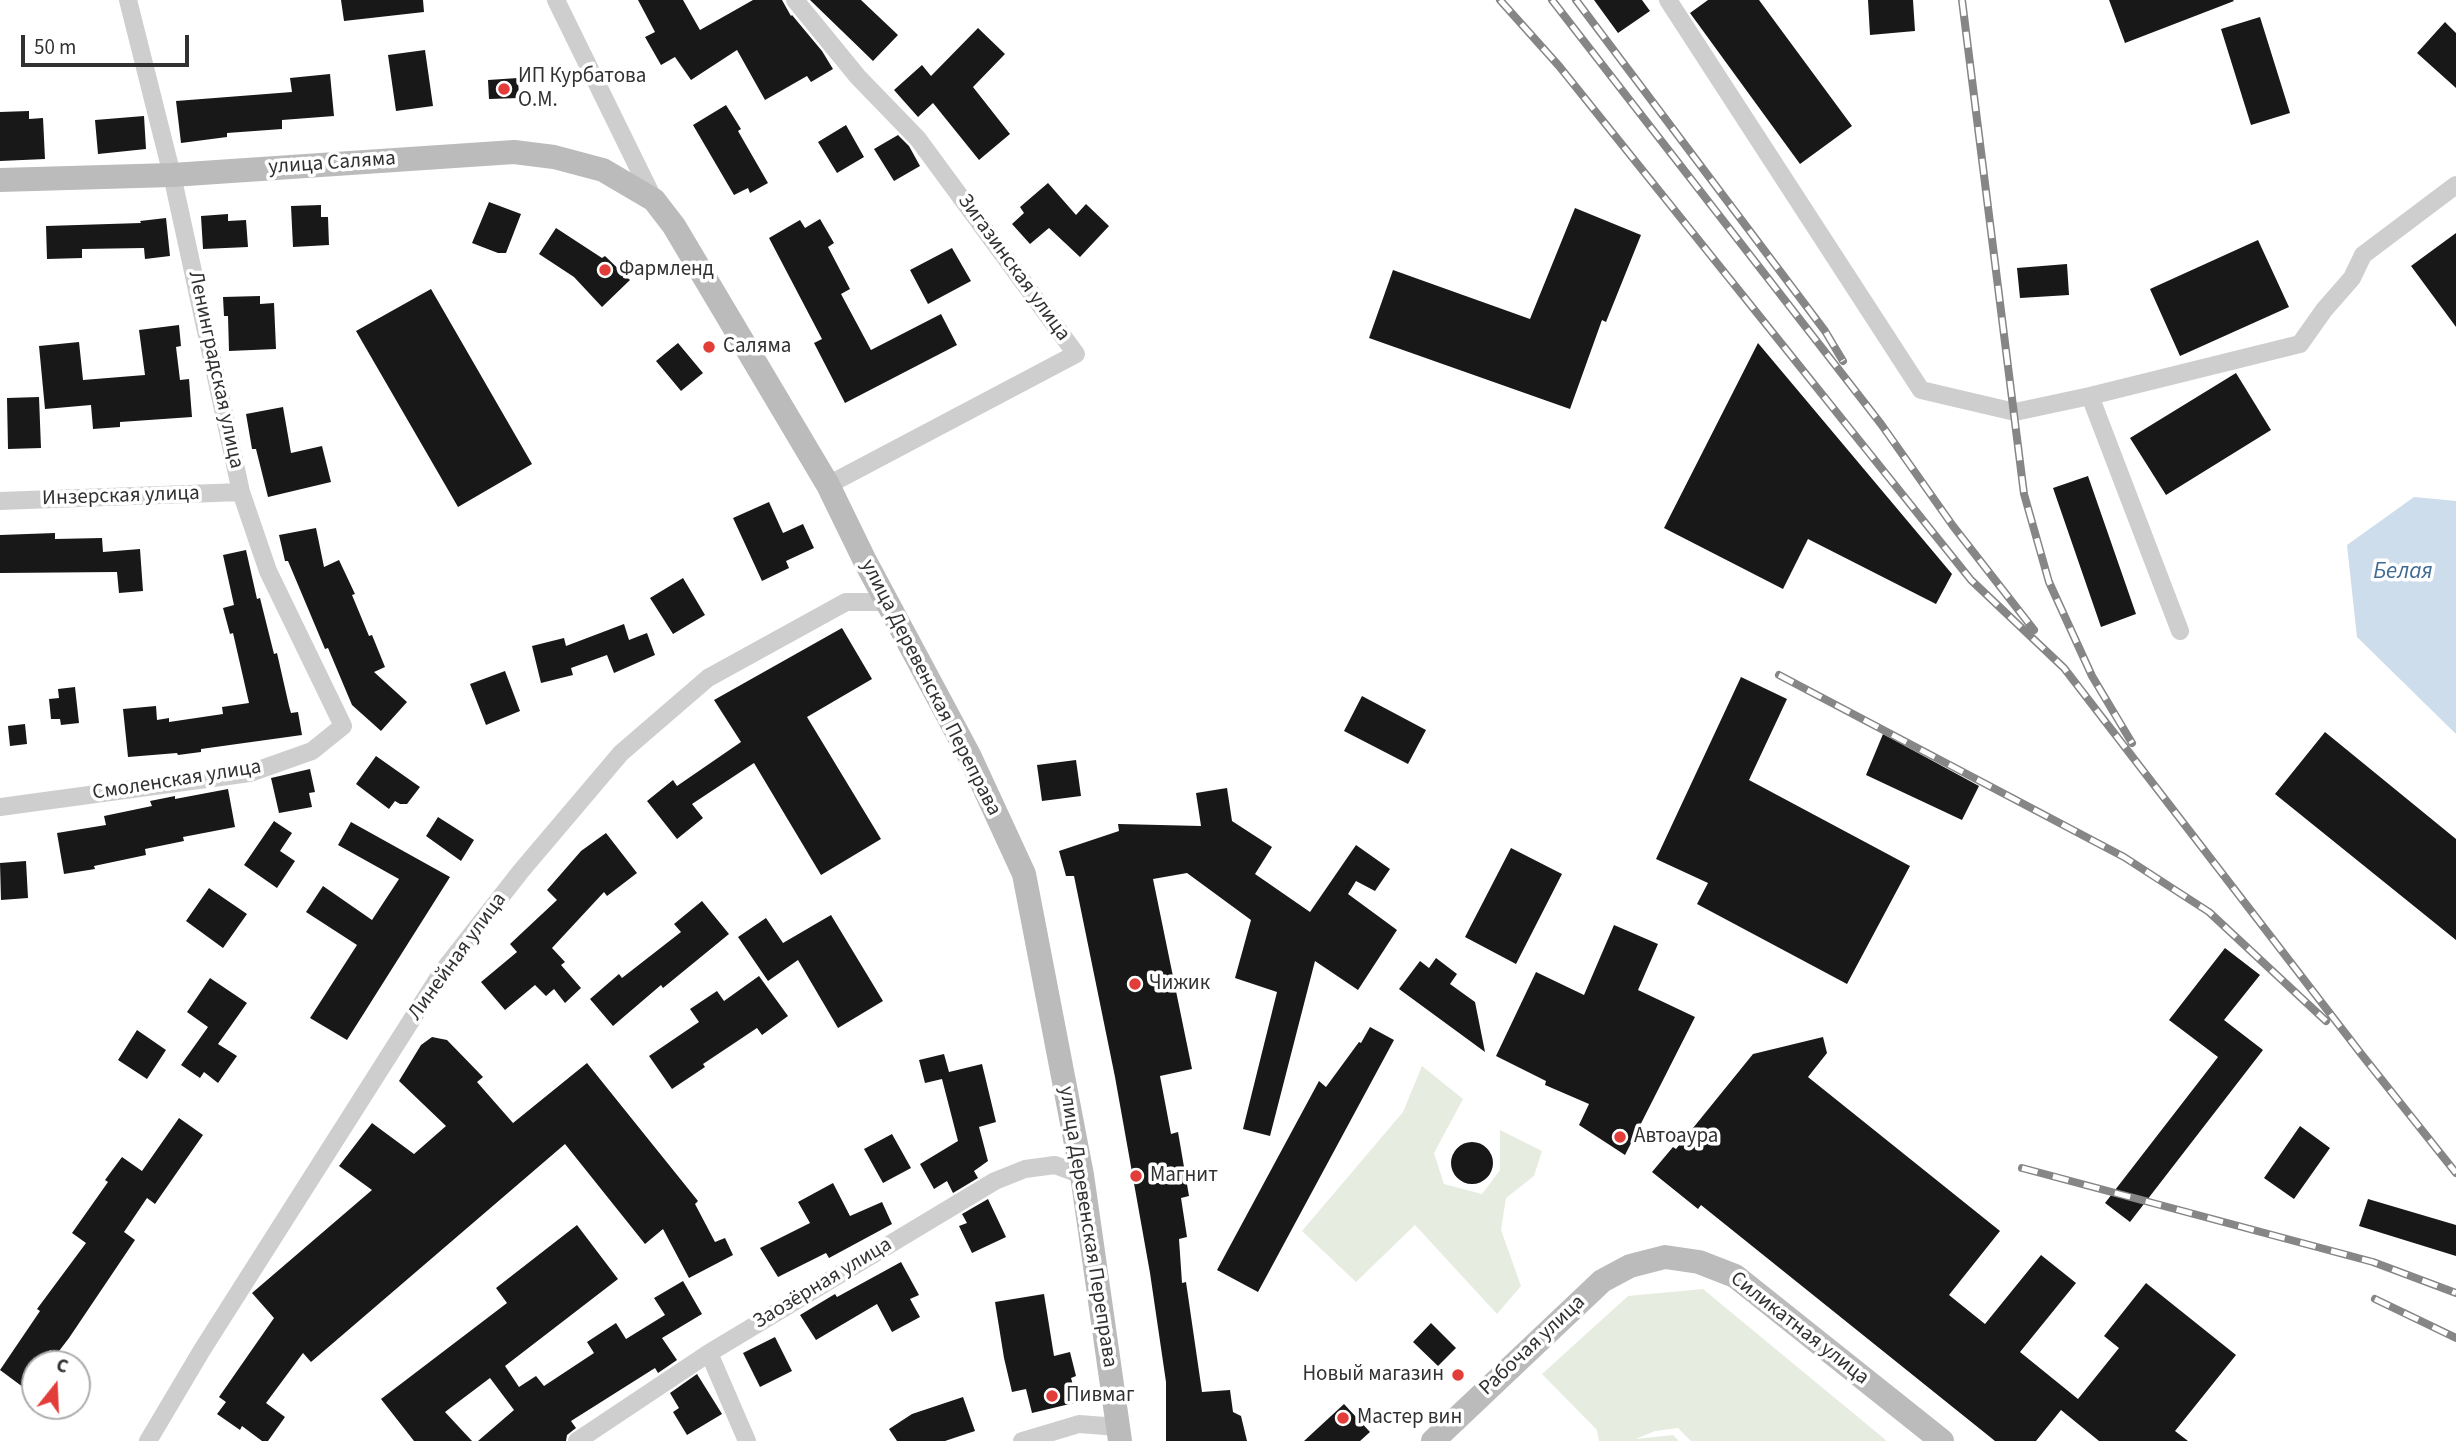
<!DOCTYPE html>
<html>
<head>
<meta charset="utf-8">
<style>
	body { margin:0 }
	#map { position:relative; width:2456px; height:1441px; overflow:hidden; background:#fff; font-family:"Source Sans 3",sans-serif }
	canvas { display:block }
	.north { position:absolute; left:21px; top:1350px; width:70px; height:70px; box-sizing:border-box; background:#fff; border:2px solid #adadad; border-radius:50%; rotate:18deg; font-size:19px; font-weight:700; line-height:28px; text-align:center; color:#313131 }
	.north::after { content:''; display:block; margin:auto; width:24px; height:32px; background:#e23d39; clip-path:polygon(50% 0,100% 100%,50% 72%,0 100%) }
	.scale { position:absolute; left:21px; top:35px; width:168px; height:32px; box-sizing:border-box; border:4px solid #313131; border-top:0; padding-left:9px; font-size:21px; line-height:24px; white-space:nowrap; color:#313131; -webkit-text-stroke:5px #fff; paint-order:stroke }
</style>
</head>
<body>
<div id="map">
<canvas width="2456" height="1441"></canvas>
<div class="north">С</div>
<div class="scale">50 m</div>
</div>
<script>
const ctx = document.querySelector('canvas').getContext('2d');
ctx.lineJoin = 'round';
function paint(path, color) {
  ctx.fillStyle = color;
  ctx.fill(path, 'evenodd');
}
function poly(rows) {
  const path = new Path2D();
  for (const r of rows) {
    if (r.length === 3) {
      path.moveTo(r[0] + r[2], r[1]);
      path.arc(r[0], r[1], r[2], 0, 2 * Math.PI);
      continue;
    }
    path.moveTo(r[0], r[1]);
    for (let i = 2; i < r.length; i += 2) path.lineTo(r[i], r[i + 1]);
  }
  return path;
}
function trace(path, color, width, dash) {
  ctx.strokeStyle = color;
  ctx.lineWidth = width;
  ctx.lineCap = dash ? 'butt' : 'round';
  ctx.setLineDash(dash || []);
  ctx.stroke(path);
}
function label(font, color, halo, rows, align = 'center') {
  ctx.font = font + ' "Source Sans 3",sans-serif';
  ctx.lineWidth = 7;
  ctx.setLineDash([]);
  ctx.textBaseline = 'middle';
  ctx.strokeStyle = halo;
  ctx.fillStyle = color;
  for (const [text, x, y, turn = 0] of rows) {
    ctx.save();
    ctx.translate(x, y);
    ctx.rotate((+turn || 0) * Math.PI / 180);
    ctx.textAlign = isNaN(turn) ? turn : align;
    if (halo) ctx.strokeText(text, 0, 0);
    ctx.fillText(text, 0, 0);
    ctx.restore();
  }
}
paint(poly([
	[1422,1066,1463,1099,1434,1153,1444,1184,1482,1194,1500,1170,1500,1130,1542,1151,1534,1176,1506,1198,1501,1230,1521,1286,1497,1314,1415,1225,1356,1282,1302,1231,1403,1112],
	[1703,1289,1887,1441,1691,1441,1678,1428,1655,1431,1636,1439,1673,1435,1679,1441,1599,1441,1597,1430,1542,1374,1628,1296]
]), '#e6ede0');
paint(poly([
	[2414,497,2456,501,2456,734,2357,637,2347,545]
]), '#cdddec');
paint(poly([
	[341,0,423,0,424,12,344,21],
	[638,0,683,0,700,30,753,0,782,0,791,16,792,15,822,51,833,69,811,82,807,76,765,100,737,50,691,80,675,57,661,65,645,37,655,32],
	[810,0,861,0,898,35,873,61],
	[1594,0,1642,0,1650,11,1618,33],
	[1708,0,1759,0,1852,126,1800,164,1690,13],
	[1868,0,1913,0,1915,31,1870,35],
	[2109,0,2233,0,2234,1,2125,43],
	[2260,17,2290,113,2251,125,2221,29],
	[2445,22,2456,33,2456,88,2417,53],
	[978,28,1005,54,973,87,1010,134,979,160,933,103,918,117,894,90,922,65,931,76],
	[425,50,433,106,396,111,388,55],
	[330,74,334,116,282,120,282,129,227,133,227,137,181,143,176,101,292,92,290,78],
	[518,78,519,98,489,99,488,80],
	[726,105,741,129,738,131,768,183,750,193,748,188,734,195,693,125],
	[29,111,29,119,43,118,45,159,0,161,0,112],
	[144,116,146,149,98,154,95,120],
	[846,125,864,157,837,173,818,142],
	[898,135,909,146,920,166,894,181,874,149],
	[1048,183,1076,215,1086,204,1109,226,1080,257,1049,228,1030,244,1012,224,1024,213,1020,207],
	[489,202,521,214,506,253,498,253,472,243],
	[321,205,321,217,328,217,329,245,293,247,291,206],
	[1575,208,1641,235,1606,322,1602,320,1570,409,1369,338,1393,270,1530,319],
	[228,214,228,221,246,220,248,247,203,249,201,216],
	[166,218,170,256,145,259,144,248,82,249,82,258,47,259,46,226,141,223,140,221],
	[820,219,834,243,828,247,850,289,841,294,871,350,941,314,957,345,845,403,814,343,822,339,769,238,800,220,805,228],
	[556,228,602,258,605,256,630,280,602,307,574,277,539,254],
	[2456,233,2456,327,2411,266],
	[2258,240,2289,307,2180,356,2150,289],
	[952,248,971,281,928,304,910,270],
	[2067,264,2069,295,2020,298,2017,268],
	[431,289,532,464,458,507,356,331],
	[260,296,260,304,274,303,276,349,229,351,228,316,224,316,223,297],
	[179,325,181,346,176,347,180,380,189,379,192,417,120,422,120,427,93,429,91,405,45,409,39,346,79,342,83,380,145,375,139,330],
	[678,343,703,373,681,391,656,361],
	[1758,343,1952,574,1936,604,1808,539,1783,589,1664,528],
	[2236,373,2271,430,2166,495,2130,438],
	[39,397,41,448,8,449,7,398],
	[283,407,291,453,322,446,331,482,268,497,256,449,252,449,246,414],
	[2088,476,2136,614,2101,627,2053,488],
	[769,502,783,533,803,524,814,548,786,561,789,568,762,581,733,518],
	[316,528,324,567,339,560,355,594,352,595,369,636,372,635,385,667,374,672,407,702,381,731,352,705,328,648,325,649,288,561,285,561,279,535],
	[55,533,55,539,102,538,103,552,140,549,143,591,119,593,117,572,0,573,0,535],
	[246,550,257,599,260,598,274,654,277,653,289,706,291,713,298,712,302,735,201,749,201,752,178,755,177,753,128,757,123,709,156,706,157,720,169,718,169,722,223,714,222,707,249,703,233,633,230,634,223,608,234,605,223,555],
	[683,578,705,615,673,634,650,598],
	[624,624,629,640,647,633,655,655,614,673,607,655,571,668,573,675,541,683,532,646,564,638,566,646],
	[842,628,872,679,807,717,881,839,821,875,754,763,692,804,703,818,677,839,647,801,673,780,677,786,741,742,714,700],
	[505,671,520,711,486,725,470,684],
	[1741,677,1787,699,1749,780,1910,866,1847,984,1697,904,1708,883,1656,859],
	[75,687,79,723,61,725,60,719,51,719,49,699,59,698,58,689],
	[1362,696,1426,730,1408,764,1344,731],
	[25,724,27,744,10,746,8,726],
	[2325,732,2456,839,2456,940,2275,794],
	[1883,734,1979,786,1962,820,1866,775],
	[376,756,420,787,407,804,400,804,395,801,389,809,356,784],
	[1076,760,1081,796,1042,801,1037,765],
	[310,769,315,792,309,793,312,807,279,813,271,778],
	[1227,788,1232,821,1272,847,1255,874,1310,912,1356,845,1390,869,1375,891,1356,881,1348,894,1397,930,1358,990,1315,961,1270,1136,1243,1129,1277,992,1235,978,1251,920,1187,873,1153,879,1192,1069,1160,1076,1171,1134,1178,1132,1189,1196,1181,1198,1187,1237,1179,1239,1182,1283,1186,1282,1202,1392,1230,1390,1233,1412,1241,1416,1247,1441,1166,1441,1166,1382,1150,1273,1115,1077,1074,876,1066,876,1059,851,1119,831,1118,824,1201,826,1196,793],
	[228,789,235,827,183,837,184,841,145,849,146,855,94,866,95,869,64,874,57,833,106,825,104,816,152,806,150,801,175,796,175,799],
	[438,817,474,840,461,861,426,836],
	[274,821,292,833,280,851,295,861,277,888,244,865],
	[351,822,450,877,347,1040,310,1018,357,945,306,912,323,886,372,920,399,879,338,845],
	[606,833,637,873,607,896,604,892,552,948,565,962,561,965,581,988,565,1003,554,989,546,996,535,985,505,1010,481,982,517,952,510,944,557,900,547,890,581,851],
	[1511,848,1562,874,1516,964,1465,937],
	[26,861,28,898,1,900,0,863],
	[209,888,247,914,223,948,186,921],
	[702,901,729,934,663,988,661,985,613,1026,590,999,619,974,622,978,681,932,674,924],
	[831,915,883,1001,838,1028,798,960,768,981,738,937,766,918,783,943],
	[1614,925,1658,944,1638,990,1695,1017,1625,1155,1579,1125,1589,1104,1545,1085,1546,1081,1496,1056,1536,972,1584,995],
	[2225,948,2260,975,2224,1020,2263,1050,2130,1222,2105,1203,2218,1057,2169,1020],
	[1436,958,1457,974,1450,984,1475,1002,1485,1052,1399,989,1420,961,1429,968],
	[759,976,788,1016,762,1035,757,1028,703,1064,705,1067,672,1089,649,1056,699,1022,690,1009,717,991,724,1001],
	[210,978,247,1003,218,1044,237,1056,218,1083,204,1072,200,1078,181,1065,208,1027,187,1012],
	[1370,1027,1394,1040,1258,1292,1217,1270,1319,1081,1326,1087,1359,1042,1361,1043],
	[137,1030,166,1050,147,1079,118,1060],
	[432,1037,447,1040,483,1077,477,1082,513,1123,587,1063,698,1201,695,1204,715,1242,725,1238,733,1255,689,1278,663,1229,645,1244,565,1144,311,1362,303,1353,266,1403,285,1417,268,1441,262,1441,242,1426,240,1430,217,1414,226,1402,219,1397,274,1318,252,1293,372,1190,339,1166,372,1123,414,1154,446,1126,399,1081,421,1045],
	[1823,1037,1827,1053,1808,1077,2000,1231,1949,1295,1985,1324,2041,1255,2076,1283,2020,1352,2078,1399,2119,1348,2104,1336,2146,1283,2236,1355,2175,1431,2188,1441,2099,1441,2061,1410,2036,1441,1995,1441,1701,1205,1698,1209,1652,1172,1673,1147,1676,1149,1753,1054],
	[944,1054,949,1072,982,1064,996,1122,979,1127,988,1161,974,1171,978,1178,953,1193,947,1181,934,1189,920,1164,958,1141,942,1079,925,1083,919,1060],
	[179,1118,203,1135,155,1204,147,1198,124,1232,135,1240,69,1338,56,1355,50,1350,40,1364,35,1364,35,1396,0,1370,40,1311,37,1309,86,1243,72,1233,108,1182,105,1180,122,1157,142,1171],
	[2300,1126,2330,1148,2294,1199,2264,1178],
	[892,1134,911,1168,883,1183,864,1149],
	[1472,1163,21],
	[833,1183,850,1216,882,1202,892,1224,829,1258,826,1253,778,1277,760,1248,810,1223,798,1202],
	[988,1199,1006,1237,972,1253,959,1226,967,1223,962,1214],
	[2368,1199,2456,1225,2456,1256,2359,1226],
	[577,1225,618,1279,505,1366,519,1387,536,1376,544,1386,594,1353,587,1342,616,1323,626,1339,665,1315,654,1298,683,1281,702,1314,662,1338,677,1360,658,1373,655,1368,571,1421,576,1428,567,1435,566,1441,478,1441,514,1410,490,1378,445,1412,472,1441,414,1441,381,1399,507,1303,496,1288],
	[901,1262,919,1295,910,1299,920,1317,892,1332,877,1304,816,1340,800,1315,835,1294,837,1297],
	[1044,1294,1054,1356,1070,1352,1076,1376,1071,1378,1078,1402,1032,1413,1026,1389,1012,1392,1004,1358,995,1302],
	[1431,1323,1456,1348,1438,1366,1413,1342],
	[775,1337,792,1371,760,1387,743,1353],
	[697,1374,722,1414,687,1435,673,1412,679,1408,670,1393],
	[963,1397,975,1431,945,1441,897,1441,889,1429,912,1414],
	[1344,1404,1370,1432,1360,1441,1304,1441]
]), '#181818');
trace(poly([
	[556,0,654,200],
	[795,0,858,77,918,139,1076,354,828,485],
	[1668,0,1921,390,2015,412,2090,396,2180,631],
	[2090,396,2300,344,2324,310,2352,278,2363,255,2456,185],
	[0,501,241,492],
	[0,807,250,773,312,751,343,726,268,571,241,492,172,175,128,0],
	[709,1353,747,1441],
	[148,1441,202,1350,442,972,521,871,621,753,708,678,846,602,888,602],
	[577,1441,709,1353,995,1181,1025,1169,1055,1165,1082,1175],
	[1022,1441,1079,1424,1118,1427]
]), '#cecece', 18);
trace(poly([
	[0,180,172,175,514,152,554,157,603,170,654,200,674,226,828,485,865,561,970,757,1024,874,1082,1175,1120,1441],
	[1433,1441,1602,1281,1630,1266,1665,1257,1699,1262,1735,1276,1942,1441]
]), '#bbb', 24);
const rail = poly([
	[1500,0,1559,66,1971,580,2064,668,2362,1055,2456,1173],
	[1552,0,1881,424,1953,526,2034,630],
	[1576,0,1825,331,1843,361],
	[1962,0,2024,494,2049,582,2092,676,2132,743],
	[1779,675,2124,857,2209,912,2326,1021],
	[2022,1168,2373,1262,2456,1293],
	[2375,1299,2456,1338]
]);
trace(rail, '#868686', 8);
trace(rail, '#fff', 5, [16]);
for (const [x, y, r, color] of [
	[504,89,7,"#e23d39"],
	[605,270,7,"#e23d39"],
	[709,347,7,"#e23d39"],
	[1135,984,7,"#e23d39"],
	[1620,1137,7,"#e23d39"],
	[1136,1176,7,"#e23d39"],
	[1458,1375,7,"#e23d39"],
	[1052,1396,7,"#e23d39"],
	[1343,1418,7,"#e23d39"]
]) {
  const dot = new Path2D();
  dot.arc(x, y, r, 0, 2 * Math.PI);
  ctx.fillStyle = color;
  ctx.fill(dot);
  trace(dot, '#fff', 2.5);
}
label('21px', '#313131', '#fff', [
	["ИП Курбатова",518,77],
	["О.М.",518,101],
	["Фармленд",619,270],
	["Саляма",723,347],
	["Чижик",1149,984],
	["Автоаура",1634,1137],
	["Магнит",1150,1176],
	["Новый магазин",1444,1375,"right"],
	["Пивмаг",1066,1396],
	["Мастер вин",1357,1418]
], 'left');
label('21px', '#313131', '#fff', [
	["улица Саляма",332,164,-4],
	["Зигазинская улица",1013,268,54],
	["Ленинградская улица",215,370,78],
	["Инзерская улица",121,497,-2],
	["улица Деревенская Переправа",930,688,63],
	["Смоленская улица",177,781,-9],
	["Линейная улица",458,957,-54],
	["улица Деревенская Переправа",1087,1227,81],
	["Заозёрная улица",823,1284,-31],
	["Силикатная улица",1799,1329,38],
	["Рабочая улица",1533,1346,-43]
]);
label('italic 23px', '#406a92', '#fff', [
	["Белая",2403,573]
]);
</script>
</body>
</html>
